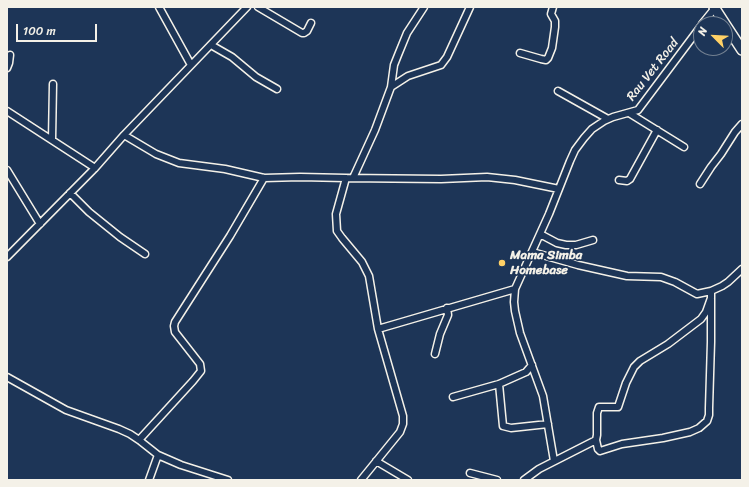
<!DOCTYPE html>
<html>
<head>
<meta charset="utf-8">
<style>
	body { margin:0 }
	#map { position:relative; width:749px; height:487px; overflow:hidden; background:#1d3557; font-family:Sriracha,sans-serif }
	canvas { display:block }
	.frame { position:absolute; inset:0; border:8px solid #f4f1e8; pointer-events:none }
	.north { position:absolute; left:693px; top:16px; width:40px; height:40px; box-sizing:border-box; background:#1d3557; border:1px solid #738091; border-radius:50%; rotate:294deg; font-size:11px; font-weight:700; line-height:16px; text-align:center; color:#f4f1e8 }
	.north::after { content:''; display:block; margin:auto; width:14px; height:18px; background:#ffd166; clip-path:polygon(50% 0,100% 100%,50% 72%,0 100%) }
	.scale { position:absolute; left:16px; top:24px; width:81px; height:18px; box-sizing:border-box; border:2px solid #f4f1e8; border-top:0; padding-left:5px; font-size:12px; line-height:14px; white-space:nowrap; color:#f4f1e8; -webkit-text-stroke:3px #1d3557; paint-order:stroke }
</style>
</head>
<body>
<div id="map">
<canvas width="749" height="487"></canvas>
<div class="frame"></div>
<div class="north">N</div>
<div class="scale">100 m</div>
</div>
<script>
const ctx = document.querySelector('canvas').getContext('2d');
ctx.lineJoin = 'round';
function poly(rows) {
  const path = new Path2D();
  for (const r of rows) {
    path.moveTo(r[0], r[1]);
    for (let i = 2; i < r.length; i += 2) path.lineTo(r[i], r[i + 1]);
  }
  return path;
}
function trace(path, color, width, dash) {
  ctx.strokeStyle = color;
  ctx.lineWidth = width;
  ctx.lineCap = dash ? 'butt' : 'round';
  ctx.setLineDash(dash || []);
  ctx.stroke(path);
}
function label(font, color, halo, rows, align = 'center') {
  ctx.font = font + ' Sriracha,sans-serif';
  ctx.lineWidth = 3.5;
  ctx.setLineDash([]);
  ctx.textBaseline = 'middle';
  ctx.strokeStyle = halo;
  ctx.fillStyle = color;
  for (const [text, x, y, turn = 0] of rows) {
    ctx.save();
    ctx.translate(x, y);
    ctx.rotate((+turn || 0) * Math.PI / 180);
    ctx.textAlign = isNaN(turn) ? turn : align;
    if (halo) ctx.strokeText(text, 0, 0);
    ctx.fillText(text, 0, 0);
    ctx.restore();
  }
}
const street = poly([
	[159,7,191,65],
	[258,7,302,33,304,33,307,31,311,23],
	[702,24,715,8],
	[211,45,232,57,256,77,277,89],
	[520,53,541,59,546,60,548,58,552,48,555,27,555,21,551,14,553,7],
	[7,68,9,63,10,55],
	[391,87,394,65,398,55,407,33,424,7],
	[558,91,608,119],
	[7,111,95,168],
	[629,113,684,147],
	[124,135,156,154,179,163,225,169,264,178,300,177,346,178,441,179,487,177,515,180,559,189],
	[52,140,53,84],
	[7,170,40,224],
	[346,178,336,214,337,231,342,238,362,262,369,276,378,329,403,416,403,424,400,432,361,480],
	[353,178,375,130,391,87,408,76,441,65,447,57,470,7],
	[619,180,627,181,630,179,657,130],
	[700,184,711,167,721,154,735,132,742,124],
	[70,193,89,212,120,237,145,254],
	[540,234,557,243,566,245,576,245,593,240],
	[532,252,578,265,627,276,661,277,675,282,697,294,711,291,722,286,728,282,742,269],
	[7,257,95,168,124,135,247,7],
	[378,329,515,289],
	[435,354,440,334,448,315,447,308],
	[7,377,66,410,119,429,130,434,139,440,158,455,181,465,228,480],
	[499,384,503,426,511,428,548,424],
	[453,397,499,384,526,372,532,365],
	[139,440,193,381,201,371,200,364,175,332,174,326,175,322,230,236,264,178],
	[596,440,598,449,600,451,622,444,663,438,690,432,699,428,707,421,709,415,709,408,711,342,711,291],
	[376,461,408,480],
	[554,461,543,396,520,333,515,311,514,302,515,289,549,214,570,161,575,150,584,138,592,129,604,121,613,117,638,110,701,26],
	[470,473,497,480],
	[149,480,158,455],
	[524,480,539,469,596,440,597,435,597,413,599,407,618,407,626,383,634,367,640,361,668,344,701,319,706,312,711,298]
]);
const secondary = poly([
	[714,7,725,24],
	[725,24,742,50]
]);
trace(street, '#f4f1e8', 9);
trace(secondary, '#f4f1e8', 12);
trace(street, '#1d3557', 6);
trace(secondary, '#1d3557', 9);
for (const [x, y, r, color] of [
	[502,263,4,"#ffd166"]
]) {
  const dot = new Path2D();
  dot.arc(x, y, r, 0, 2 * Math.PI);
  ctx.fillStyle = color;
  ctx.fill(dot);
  trace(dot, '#1d3557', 1.5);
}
label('13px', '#f4f1e8', '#1d3557', [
	["Rau Vet Road",653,70,-52]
]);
label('bold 13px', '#f4f1e8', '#1d3557', [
	["Mama Simba",510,256],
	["Homebase",510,271]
], 'left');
</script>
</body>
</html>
